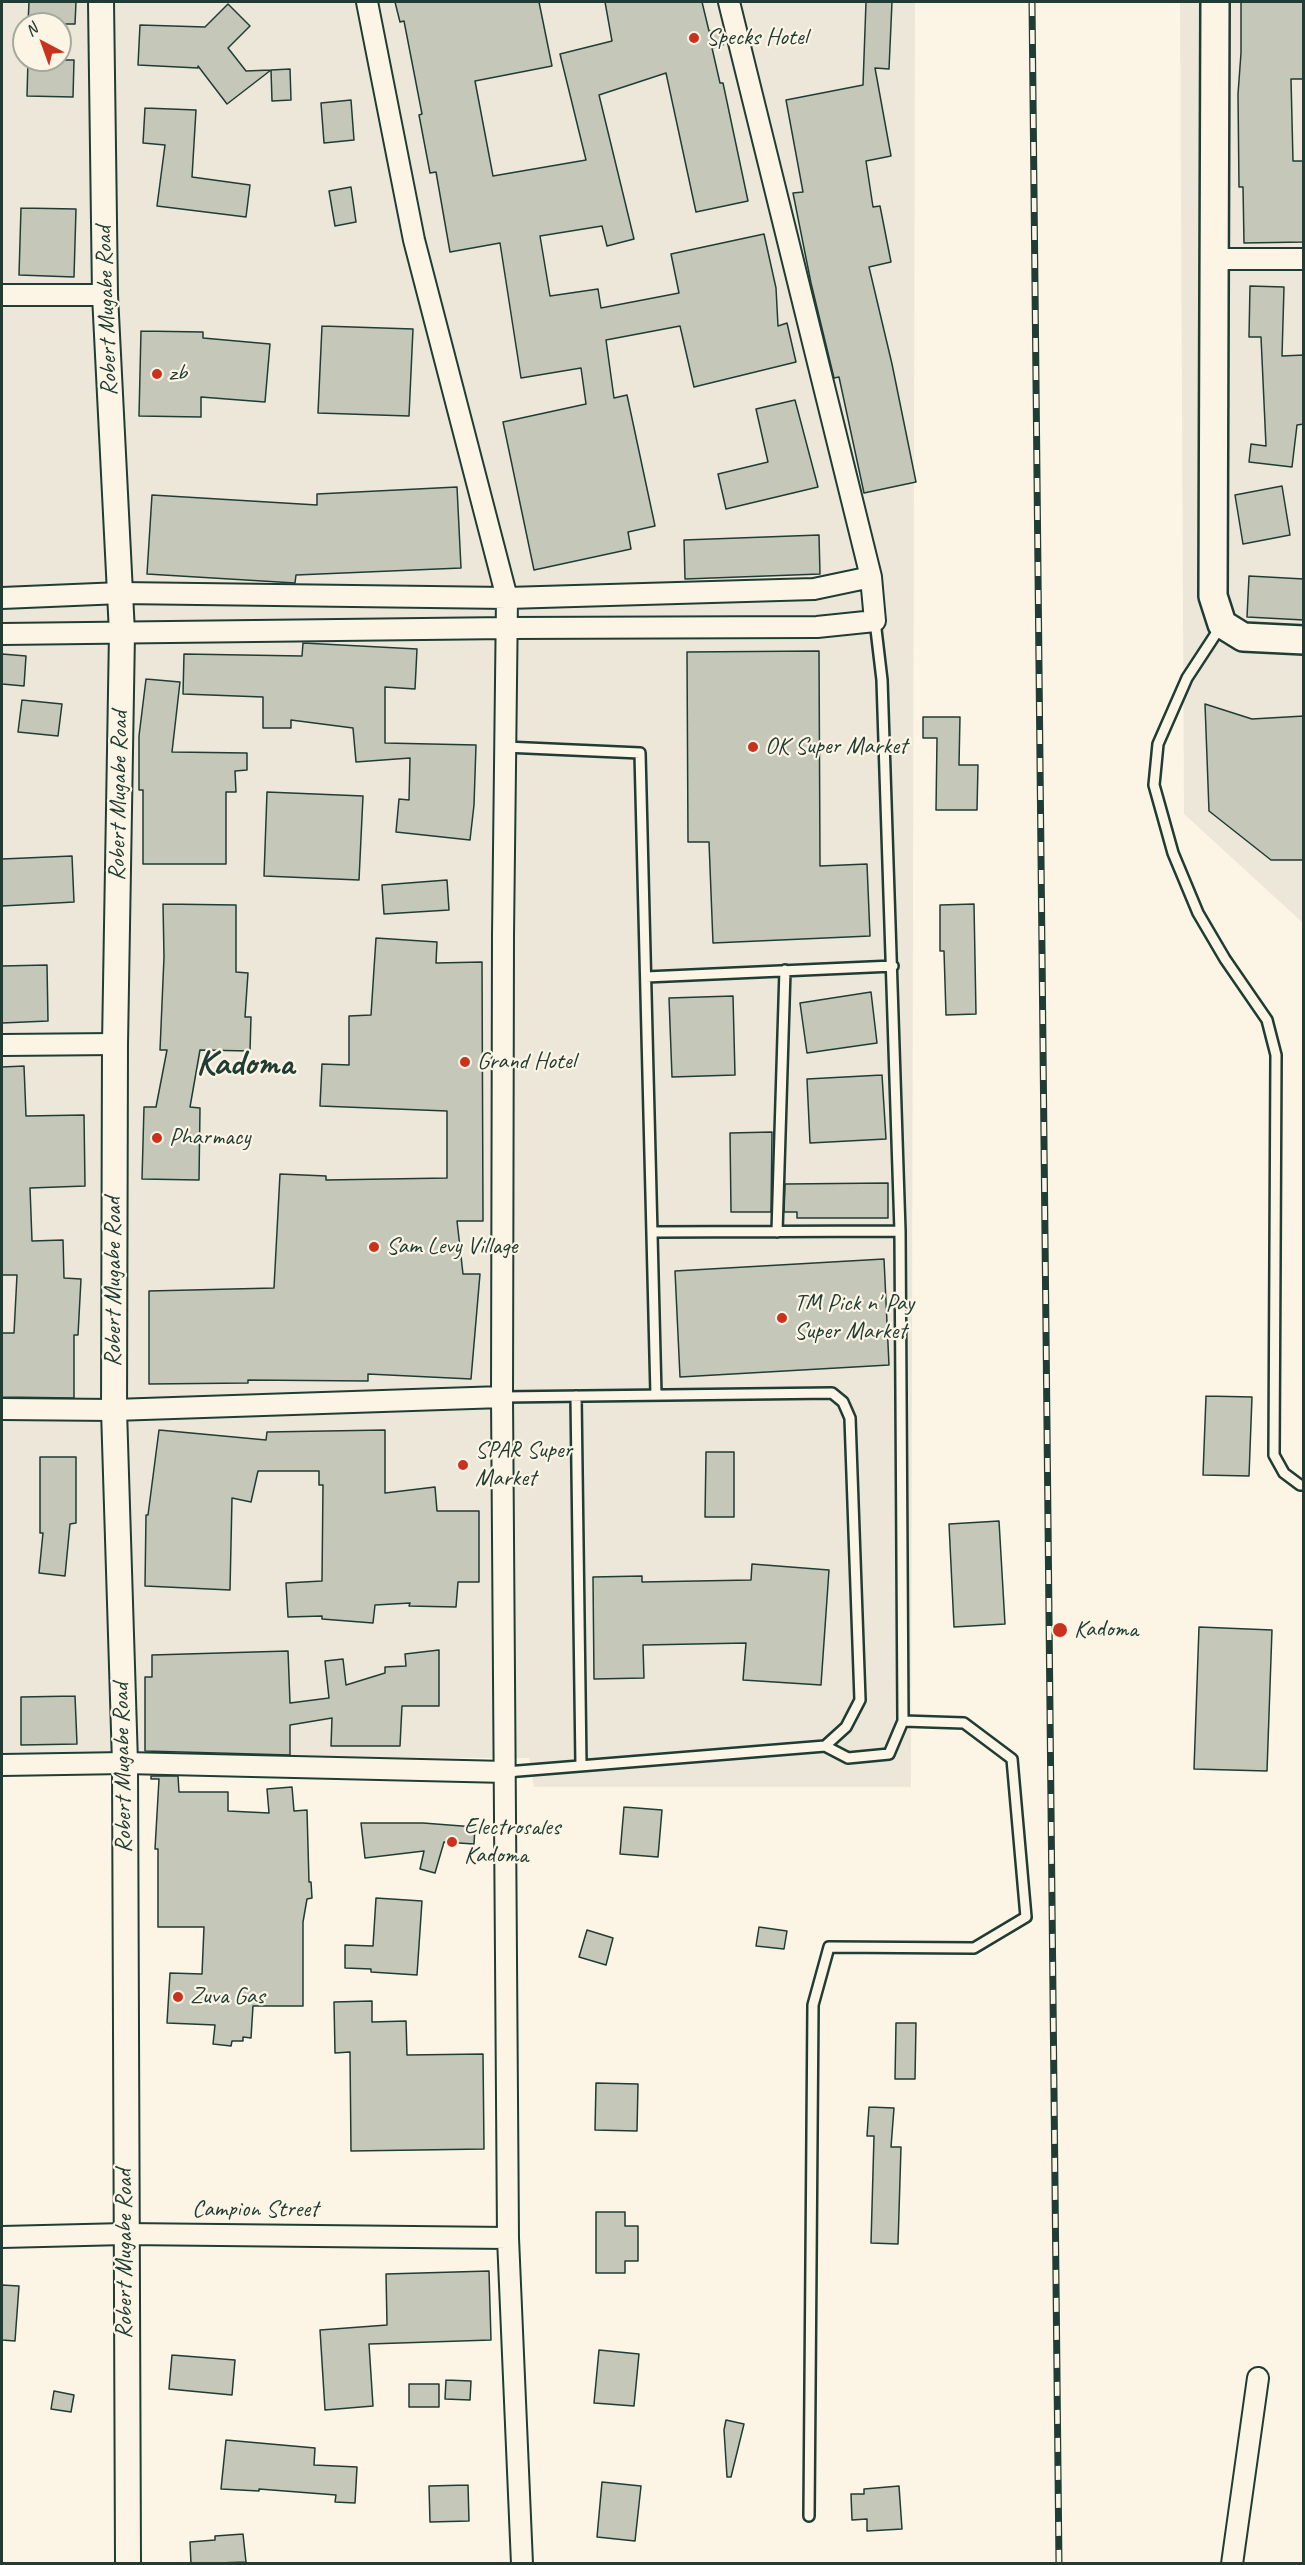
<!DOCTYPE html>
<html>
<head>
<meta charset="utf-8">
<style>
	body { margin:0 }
	#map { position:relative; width:1305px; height:2565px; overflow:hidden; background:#fcf5e5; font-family:Caveat,sans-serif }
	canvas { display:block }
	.frame { position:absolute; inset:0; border:3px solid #1f3d34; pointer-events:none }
	.north { position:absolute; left:12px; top:12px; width:60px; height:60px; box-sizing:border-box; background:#fcf5e5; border:2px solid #a4ab9e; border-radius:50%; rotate:319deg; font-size:16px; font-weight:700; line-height:24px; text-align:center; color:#1f3d34 }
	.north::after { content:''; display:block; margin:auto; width:21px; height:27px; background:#c8321e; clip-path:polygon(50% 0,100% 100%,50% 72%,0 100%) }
</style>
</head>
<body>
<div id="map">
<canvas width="1305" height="2565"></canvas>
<div class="frame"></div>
<div class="north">N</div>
</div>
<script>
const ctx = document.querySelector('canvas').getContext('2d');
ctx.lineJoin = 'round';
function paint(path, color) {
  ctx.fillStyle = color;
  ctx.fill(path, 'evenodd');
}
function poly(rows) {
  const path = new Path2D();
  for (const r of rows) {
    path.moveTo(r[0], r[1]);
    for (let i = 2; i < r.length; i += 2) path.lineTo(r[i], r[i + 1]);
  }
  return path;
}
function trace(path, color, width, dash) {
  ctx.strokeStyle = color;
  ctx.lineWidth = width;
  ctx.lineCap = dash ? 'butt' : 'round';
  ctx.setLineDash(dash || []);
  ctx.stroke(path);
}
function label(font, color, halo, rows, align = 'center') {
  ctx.font = font + ' Caveat,sans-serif';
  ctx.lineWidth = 4.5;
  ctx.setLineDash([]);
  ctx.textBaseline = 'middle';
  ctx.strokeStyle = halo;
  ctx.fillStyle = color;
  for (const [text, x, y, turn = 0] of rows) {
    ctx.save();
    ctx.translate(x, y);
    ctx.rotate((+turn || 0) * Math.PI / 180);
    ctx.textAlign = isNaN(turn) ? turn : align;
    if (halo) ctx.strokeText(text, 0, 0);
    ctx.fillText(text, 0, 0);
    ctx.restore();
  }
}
paint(poly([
	[2,2,915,2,911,1787,534,1787,529,1758,2,1756],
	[24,24,60,24,60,60,24,60],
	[1180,2,1303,2,1303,923,1184,814]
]), '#ece7d8');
const building = poly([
	[29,2,76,2,75,24,28,24,29,2],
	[395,2,539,2,552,66,475,81,493,176,586,160,560,54,612,41,605,2,702,2,709,31,720,29,723,45,712,48,720,83,723,83,748,201,696,212,666,73,599,95,634,239,607,246,602,226,540,236,550,296,598,289,601,308,679,293,671,254,764,234,776,288,778,326,787,323,796,362,694,387,680,326,606,340,614,398,627,395,655,526,628,532,631,549,534,570,503,422,586,404,581,368,521,378,500,243,450,252,436,172,430,173,419,115,422,114,404,21,400,22,395,2],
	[866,2,892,2,889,69,875,68,891,156,866,161,873,207,880,206,891,262,869,267,892,364,916,482,864,493,839,377,834,378,811,283,793,193,803,192,786,100,863,85,866,2],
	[1241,2,1304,2,1304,79,1291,79,1293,161,1304,161,1304,242,1244,243,1243,187,1239,187,1238,94,1241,53,1241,2],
	[228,4,250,26,228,48,246,71,271,70,227,104,198,66,198,68,138,65,140,25,205,27,228,4],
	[28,60,74,60,73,97,27,96,28,60],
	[290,69,291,100,272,101,271,70,290,69],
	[351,100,354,140,324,143,321,103,351,100],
	[145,108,196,110,192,177,250,185,246,217,157,206,165,145,143,143,145,108],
	[351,187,356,222,335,226,329,191,351,187],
	[21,208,76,209,74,277,19,275,21,208],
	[1250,286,1284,287,1282,356,1304,355,1304,424,1297,425,1292,467,1249,462,1251,444,1266,446,1261,337,1249,337,1250,286],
	[322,326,413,329,409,416,318,413,322,326],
	[141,331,203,332,203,338,270,344,265,402,201,397,201,417,139,416,141,331],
	[795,400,818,487,726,509,718,474,768,462,756,409,795,400],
	[1282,486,1290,535,1243,544,1235,495,1282,486],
	[457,487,461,568,296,575,295,583,147,574,152,495,317,505,317,494,457,487],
	[819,535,820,574,685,579,684,540,819,535],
	[1249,576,1304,579,1304,620,1247,617,1249,576],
	[303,643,417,649,415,689,385,687,385,743,476,745,474,805,470,840,396,832,399,799,409,800,410,758,356,762,353,728,291,720,291,728,263,728,263,697,183,694,184,654,302,656,303,643],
	[819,651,820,866,867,864,870,936,713,943,709,842,688,842,687,652,819,651],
	[2,654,26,656,24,686,2,684,2,654],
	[146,679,180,682,172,752,247,753,247,770,235,771,236,792,226,792,226,864,143,864,143,790,139,790,139,736,146,679],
	[22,700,62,704,58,736,18,732,22,700],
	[1205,704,1252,719,1304,716,1304,860,1271,860,1209,811,1205,704],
	[923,717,960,717,959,765,978,765,977,810,936,810,937,738,923,738,923,717],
	[267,792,363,796,359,880,264,876,267,792],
	[72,856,74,902,2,906,2,859,72,856],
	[447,880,449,910,384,914,382,885,447,880],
	[163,904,236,905,236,972,248,973,245,1017,251,1017,250,1051,200,1050,190,1107,200,1108,199,1180,142,1179,144,1107,156,1107,167,1050,160,1050,164,957,163,904],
	[974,904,976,1014,946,1015,944,951,940,951,940,905,974,904],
	[376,938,437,942,436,963,482,962,483,1221,457,1221,463,1274,480,1274,471,1379,368,1374,368,1381,248,1380,248,1383,149,1384,149,1291,274,1288,280,1174,326,1176,326,1180,447,1178,447,1111,320,1106,322,1064,349,1065,349,1016,371,1015,376,938],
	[47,965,48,1021,2,1023,2,966,47,965],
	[871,992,877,1043,807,1053,800,1003,871,992],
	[733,996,735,1075,672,1077,669,998,733,996],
	[24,1066,26,1116,84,1115,85,1186,30,1188,32,1241,63,1240,64,1278,81,1279,78,1335,74,1335,74,1398,2,1397,2,1333,14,1333,17,1275,2,1275,2,1067,24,1066],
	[882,1075,886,1139,810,1143,807,1079,882,1075],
	[772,1132,771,1212,731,1212,730,1133,772,1132],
	[888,1183,888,1218,797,1218,797,1212,784,1212,785,1184,888,1183],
	[884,1259,889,1365,680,1377,675,1271,884,1259],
	[1206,1396,1252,1397,1249,1476,1203,1475,1206,1396],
	[159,1430,266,1440,267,1432,385,1430,385,1493,435,1487,437,1511,479,1511,479,1582,458,1582,456,1607,409,1606,410,1603,375,1605,373,1623,322,1619,322,1616,288,1617,286,1583,322,1581,323,1485,319,1485,319,1471,258,1471,251,1502,232,1498,230,1590,145,1586,146,1515,148,1515,159,1430],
	[706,1452,734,1452,734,1517,705,1517,706,1452],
	[40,1457,76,1457,76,1523,70,1524,65,1576,39,1573,43,1533,40,1533,40,1457],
	[999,1521,1005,1624,954,1627,949,1524,999,1521],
	[752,1564,829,1570,821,1685,743,1680,746,1643,643,1645,644,1678,594,1679,593,1577,642,1576,642,1582,751,1580,752,1564],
	[1199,1627,1272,1630,1267,1771,1194,1769,1199,1627],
	[439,1650,439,1706,402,1706,400,1746,331,1746,332,1718,290,1725,290,1755,145,1751,145,1677,152,1677,152,1655,288,1651,290,1703,329,1698,325,1661,343,1659,346,1685,385,1673,385,1667,406,1666,405,1654,439,1650],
	[75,1696,77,1744,21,1745,21,1697,75,1696],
	[151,1776,178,1776,179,1792,228,1792,228,1811,269,1813,267,1789,292,1787,294,1811,307,1810,309,1882,311,1882,312,1898,307,1899,303,1922,303,2006,253,2006,251,2038,243,2037,243,2041,232,2041,231,2046,213,2044,215,2025,167,2023,170,1973,202,1974,204,1927,158,1927,158,1849,155,1849,159,1779,151,1779,151,1776],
	[624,1807,662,1810,658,1857,620,1854,624,1807],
	[361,1823,423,1823,475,1827,474,1844,444,1842,435,1873,420,1869,424,1851,365,1858,361,1823],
	[376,1898,422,1901,417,1975,371,1972,371,1969,345,1968,345,1945,373,1946,376,1898],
	[759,1927,787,1931,784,1949,756,1946,759,1927],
	[587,1930,613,1938,606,1965,579,1957,587,1930],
	[372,2001,372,2022,406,2021,407,2055,483,2054,484,2149,351,2151,350,2052,335,2053,334,2002,372,2001],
	[896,2023,916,2023,915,2079,895,2079,896,2023],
	[596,2083,638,2084,637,2131,595,2130,596,2083],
	[869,2107,894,2108,891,2147,901,2147,898,2244,871,2243,874,2136,867,2136,869,2107],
	[596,2212,625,2212,625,2226,638,2226,638,2261,625,2261,625,2273,596,2273,596,2212],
	[489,2271,491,2340,369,2344,373,2406,325,2410,320,2330,387,2325,386,2274,489,2271],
	[2,2285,19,2286,15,2341,2,2340,2,2285],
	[599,2350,639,2354,634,2406,594,2403,599,2350],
	[172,2355,235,2360,232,2395,169,2389,172,2355],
	[446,2380,471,2381,470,2400,445,2399,446,2380],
	[409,2384,439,2384,439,2407,409,2407,409,2384],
	[54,2391,74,2395,71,2412,51,2409,54,2391],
	[726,2420,744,2424,731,2477,727,2477,724,2430,726,2420],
	[226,2440,315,2448,314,2465,357,2467,355,2503,335,2502,336,2495,259,2489,259,2491,221,2489,226,2440],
	[602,2482,641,2486,635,2541,597,2537,602,2482],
	[468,2485,469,2521,430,2522,429,2486,468,2485],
	[899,2486,902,2529,867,2531,867,2519,852,2520,851,2494,864,2494,864,2489,899,2486],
	[243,2534,246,2562,191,2564,190,2542,215,2540,215,2536,243,2534]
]);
paint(building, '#c5c7b9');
trace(building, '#1f3d34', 1.5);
const service = poly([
	[1221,626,1187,678,1158,744,1154,785,1173,853,1198,913,1225,959,1267,1020,1276,1055,1274,1455,1284,1473,1300,1485,1304,1485],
	[505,747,640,753,656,1395],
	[646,977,893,966],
	[652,1232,900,1231],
	[777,1232,785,970],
	[576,1396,581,1766],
	[502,1397,832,1393,843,1402,850,1418,860,1700,846,1727,825,1746,506,1772],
	[825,1746,848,1758,889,1754,903,1721,900,1231,882,680,875,621],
	[809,2516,813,2005,829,1947,974,1948,1026,1917,1012,1759,964,1723,903,1721]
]);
const minor = poly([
	[367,2,414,240,507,598,503,935,502,1397,508,2238,522,2564],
	[1215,259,1304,259],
	[2,295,105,295],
	[2,598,121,593,507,598,814,589,871,577],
	[2,634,507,628,817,627,875,621,871,577,729,2],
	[2,1045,115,1044],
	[2,1409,114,1410,502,1397],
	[2,1765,125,1763,506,1772],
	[2,2237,125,2234,508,2238],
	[1232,2564,1258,2378]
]);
const tertiary = poly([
	[101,2,105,295,122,633,115,1044,114,1410,125,1763,128,2564]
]);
const secondary = poly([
	[1215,2,1213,596,1222,624,1243,637,1304,640]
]);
trace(service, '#1f3d34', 14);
trace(minor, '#1f3d34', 24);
trace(tertiary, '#1f3d34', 28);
trace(secondary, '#1f3d34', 32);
trace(service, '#fcf5e5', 9);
trace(minor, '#fcf5e5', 20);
trace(tertiary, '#fcf5e5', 24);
trace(secondary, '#fcf5e5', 27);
const rail = poly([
	[1032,2,1059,2564]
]);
trace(rail, '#1f3d34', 7);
trace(rail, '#fcf5e5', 4.5, [14]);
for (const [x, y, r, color] of [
	[694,38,6,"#c8321e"],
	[157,374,6,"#c8321e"],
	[753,747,6,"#c8321e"],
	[465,1062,6,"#c8321e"],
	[157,1138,6,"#c8321e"],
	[374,1247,6,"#c8321e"],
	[782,1318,6,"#c8321e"],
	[463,1465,6,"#c8321e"],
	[1060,1630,8,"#c8321e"],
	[452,1842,6,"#c8321e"],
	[178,1997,6,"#c8321e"]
]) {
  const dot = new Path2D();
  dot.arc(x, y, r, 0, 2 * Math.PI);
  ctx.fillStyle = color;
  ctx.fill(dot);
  trace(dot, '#fcf5e5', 2);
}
label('24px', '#1f3d34', '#fcf5e5', [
	["Specks Hotel",706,38],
	["zb",169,374],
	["OK Super Market",765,747],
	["Grand Hotel",477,1062],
	["Pharmacy",169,1138],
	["Sam Levy Village",386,1247],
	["TM Pick n' Pay",794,1304],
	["Super Market",794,1332],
	["SPAR Super",475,1451],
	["Market",475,1479],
	["Kadoma",1074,1630],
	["Electrosales",464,1828],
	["Kadoma",464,1856],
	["Zuva Gas",190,1997]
], 'left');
label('24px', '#1f3d34', '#fcf5e5', [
	["Robert Mugabe Road",107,311,-92],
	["Robert Mugabe Road",119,796,-89],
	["Robert Mugabe Road",114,1282,-90],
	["Robert Mugabe Road",123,1768,-91],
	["Campion Street",255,2210],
	["Robert Mugabe Road",125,2254,-90]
]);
label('bold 36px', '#1f3d34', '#fcf5e5', [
	["Kadoma",245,1065]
]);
</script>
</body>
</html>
